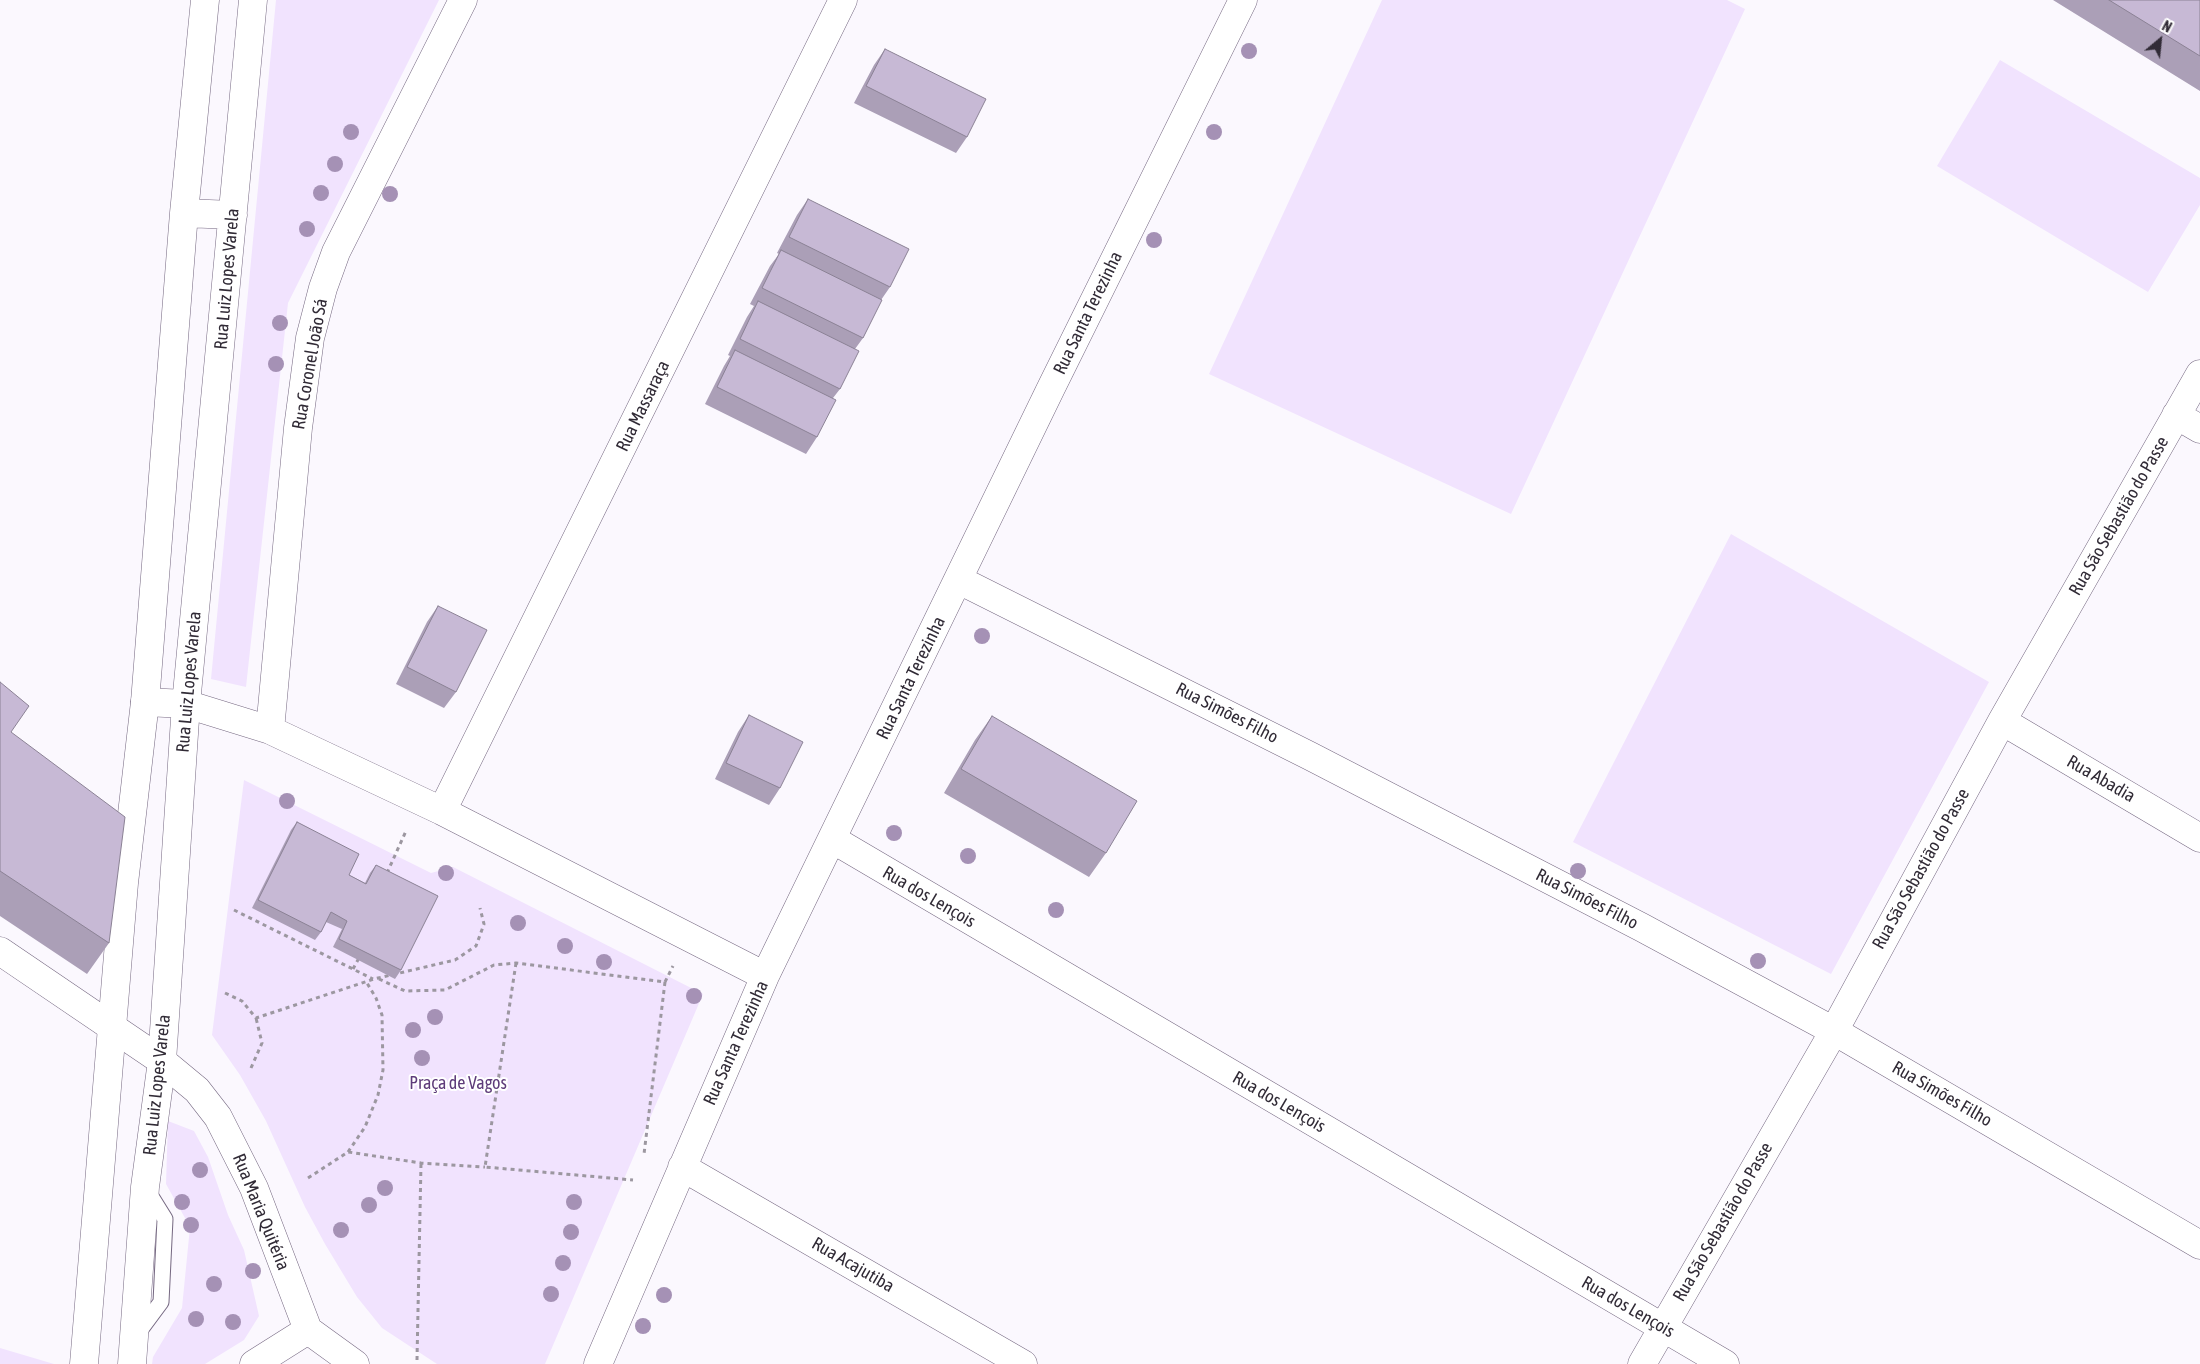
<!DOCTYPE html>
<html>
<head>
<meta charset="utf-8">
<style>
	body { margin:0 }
	#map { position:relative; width:2200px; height:1364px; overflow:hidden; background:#fbf8fe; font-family:"Asap Condensed",sans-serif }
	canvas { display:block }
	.north { position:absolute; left:2135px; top:15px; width:50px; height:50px; -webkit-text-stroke:4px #fff; paint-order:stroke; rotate:28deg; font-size:14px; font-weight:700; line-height:20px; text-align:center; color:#312b36 }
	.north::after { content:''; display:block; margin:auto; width:18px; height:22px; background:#312b36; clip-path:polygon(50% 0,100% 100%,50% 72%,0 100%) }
</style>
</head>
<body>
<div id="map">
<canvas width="2200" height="1364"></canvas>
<div class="north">N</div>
</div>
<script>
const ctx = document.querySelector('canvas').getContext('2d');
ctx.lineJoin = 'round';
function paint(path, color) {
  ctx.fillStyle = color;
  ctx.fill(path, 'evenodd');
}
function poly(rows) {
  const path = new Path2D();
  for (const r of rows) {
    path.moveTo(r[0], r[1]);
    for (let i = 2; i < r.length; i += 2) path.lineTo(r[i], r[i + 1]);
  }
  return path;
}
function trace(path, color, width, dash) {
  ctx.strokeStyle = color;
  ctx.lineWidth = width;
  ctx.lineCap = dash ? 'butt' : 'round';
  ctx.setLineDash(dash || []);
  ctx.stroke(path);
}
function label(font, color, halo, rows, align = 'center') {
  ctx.font = font + ' "Asap Condensed",sans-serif';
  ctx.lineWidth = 4;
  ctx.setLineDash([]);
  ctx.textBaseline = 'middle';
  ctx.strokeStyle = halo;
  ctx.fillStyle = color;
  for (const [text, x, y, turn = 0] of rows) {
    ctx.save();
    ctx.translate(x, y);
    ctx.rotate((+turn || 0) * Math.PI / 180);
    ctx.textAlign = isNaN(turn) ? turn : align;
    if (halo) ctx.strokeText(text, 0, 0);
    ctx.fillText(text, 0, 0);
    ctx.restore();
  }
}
paint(poly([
	[276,0,439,0,288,303,246,687,211,679],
	[1382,0,1727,0,1745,9,1511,514,1209,374],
	[2000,60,2200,178,2200,205,2148,292,1937,166],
	[1731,534,1989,682,1831,974,1573,842],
	[244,780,431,873,453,867,703,994,545,1364,437,1364,382,1328,357,1297,325,1244,305,1207,266,1121,240,1075,212,1035],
	[168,1121,194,1131,208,1157,228,1215,244,1250,259,1316,244,1340,205,1364,152,1364,153,1357,182,1308,190,1227,166,1184],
	[0,1348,54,1364,0,1364]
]), '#f1e3fe');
const lane = poly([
	[138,1333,161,1302,165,1219,147,1190]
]);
const street = poly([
	[2176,415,2200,429],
	[959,580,1310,756,1641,927,1834,1031,2200,1245],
	[145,702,186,704,270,730,442,811,765,976],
	[2002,721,2200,838],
	[270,730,298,428,310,338,323,288,336,252,463,0],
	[442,811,843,0],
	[832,839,1725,1364],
	[0,951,162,1061,197,1090,218,1117,254,1188,308,1330,355,1364],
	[682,1167,1023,1364],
	[254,1364,308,1330],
	[598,1364,765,976,1051,388,1243,0],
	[1642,1364,1834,1031,2002,721,2200,374]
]);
const secondary = poly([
	[184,213,233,215],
	[84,1364,124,883,145,702,184,213,205,0],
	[132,1364,145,1187,162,1061,186,704,253,0]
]);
trace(lane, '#766982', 17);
trace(street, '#766982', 29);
trace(secondary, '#766982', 29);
trace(poly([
	[387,873,406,831],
	[234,910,373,979],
	[516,963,485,1167,633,1180],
	[353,969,360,956],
	[379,979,405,991,445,990,494,965,516,963,665,982,644,1154],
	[665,982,673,966],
	[225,993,242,1001,256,1018,374,979,455,960,476,946,484,924,480,908],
	[251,1068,262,1043,256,1018],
	[348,1152,365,1127,378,1095,383,1070,382,1015,376,998,367,983],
	[308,1178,348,1152,421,1163,485,1167],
	[417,1360,421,1163]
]), '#9c97a0', 3, [4, 4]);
trace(lane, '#fff', 15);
trace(street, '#fff', 28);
trace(secondary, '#fff', 28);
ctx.fillStyle = '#a591b5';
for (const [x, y] of [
	[1249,51],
	[351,132],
	[1214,132],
	[335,164],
	[321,193],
	[390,194],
	[307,229],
	[1154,240],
	[280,323],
	[276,364],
	[982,636],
	[287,801],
	[894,833],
	[968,856],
	[1578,871],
	[446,873],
	[1056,910],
	[518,923],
	[565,946],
	[1758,961],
	[604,962],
	[694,996],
	[435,1017],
	[413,1030],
	[422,1058],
	[200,1170],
	[385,1188],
	[182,1202],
	[574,1202],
	[369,1205],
	[191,1225],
	[341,1230],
	[571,1232],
	[563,1263],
	[253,1271],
	[214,1284],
	[551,1294],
	[664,1295],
	[196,1319],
	[233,1322],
	[643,1326]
]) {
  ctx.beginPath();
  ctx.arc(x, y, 8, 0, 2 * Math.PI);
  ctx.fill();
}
paint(poly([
	[2053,0,2200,0,2200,91],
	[885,49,967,137,956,153,854,103,874,65],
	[808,199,890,287,881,300,863,338,855,349,840,389,833,398,817,437,806,454,705,404,724,366,730,356,728,355,747,317,754,306,750,304,770,266,779,254,777,253,797,215],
	[438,606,456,692,444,708,396,684,427,622],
	[0,682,11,732,109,943,87,974,0,916],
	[749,715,780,788,769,805,715,779,738,732],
	[992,716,1106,853,1089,877,944,793,975,740],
	[297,822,349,875,365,883,370,873,376,865,401,970,395,979,333,947,342,929,326,922,321,932,315,940,252,908,291,830]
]), '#ab9fb7');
const building = poly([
	[2109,0,2200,0,2200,56,2109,0],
	[885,49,986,99,967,137,866,86,885,49],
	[808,199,909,249,890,287,789,237,808,199],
	[781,250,882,300,863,338,762,288,781,250],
	[758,301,859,351,840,389,740,339,758,301],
	[735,350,836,400,817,437,717,387,735,350],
	[438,606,487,630,456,692,407,667,438,606],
	[0,682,29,706,11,732,125,817,109,943,0,871,0,682],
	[749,715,803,742,780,788,726,763,749,715],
	[992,716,1137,801,1106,853,961,769,992,716],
	[297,822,359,854,349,875,366,884,376,865,438,896,401,970,339,939,347,921,331,912,321,932,258,900,297,822]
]);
paint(building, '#c7b9d5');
trace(building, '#8b8295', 1);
label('18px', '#312b36', '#fff', [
	["Rua Luiz Lopes Varela",227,279,-85],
	["Rua Santa Terezinha",1088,313,-64],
	["Rua Coronel João Sá",310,364,-80],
	["Rua Massaraça",643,406,-64],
	["Rua São Sebastião do Passe",2119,516,-60],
	["Rua Santa Terezinha",911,678,-64],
	["Rua Luiz Lopes Varela",189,682,-85],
	["Rua Simões Filho",1227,713,27],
	["Rua Abadia",2101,779,30],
	["Rua São Sebastião do Passe",1921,869,-61],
	["Rua dos Lençois",929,897,30],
	["Rua Simões Filho",1587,899,27],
	["Rua Santa Terezinha",736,1043,-66],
	["Rua Luiz Lopes Varela",157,1085,-84],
	["Rua Simões Filho",1942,1094,30],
	["Rua dos Lençois",1279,1102,30],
	["Rua Maria Quitéria",261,1212,68],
	["Rua São Sebastião do Passe",1723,1222,-60],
	["Rua Acajutiba",853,1265,30],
	["Rua dos Lençois",1628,1307,30]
]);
label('18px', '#5e3c7a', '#fff', [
	["Praça de Vagos",458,1083]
]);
</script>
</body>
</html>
